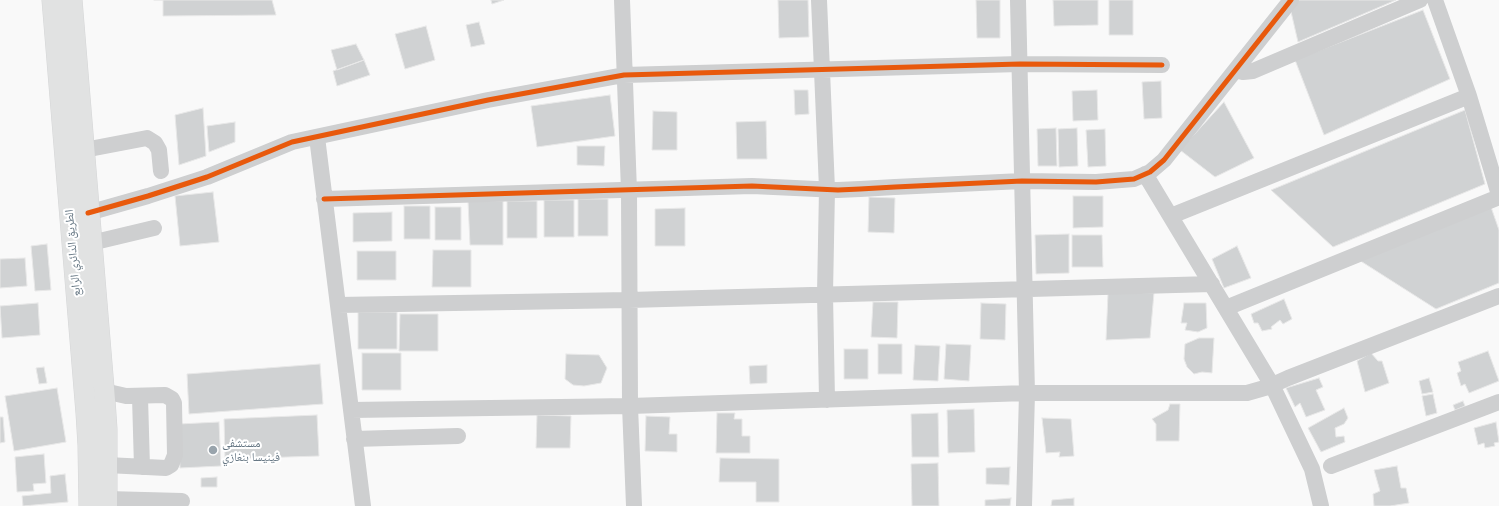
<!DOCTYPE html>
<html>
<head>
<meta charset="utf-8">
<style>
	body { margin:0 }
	canvas { display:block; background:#f9f9f9 }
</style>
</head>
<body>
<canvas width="1499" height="506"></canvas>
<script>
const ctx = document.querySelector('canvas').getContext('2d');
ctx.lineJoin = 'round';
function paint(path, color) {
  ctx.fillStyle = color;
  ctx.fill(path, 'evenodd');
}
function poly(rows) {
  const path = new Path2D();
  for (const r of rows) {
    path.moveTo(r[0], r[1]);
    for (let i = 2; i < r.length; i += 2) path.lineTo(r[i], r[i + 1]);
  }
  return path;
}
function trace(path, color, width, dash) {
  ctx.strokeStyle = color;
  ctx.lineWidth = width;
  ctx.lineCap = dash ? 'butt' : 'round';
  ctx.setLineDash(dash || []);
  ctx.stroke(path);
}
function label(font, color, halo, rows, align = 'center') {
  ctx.font = font + ' Figtree,"Noto Naskh Arabic",sans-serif';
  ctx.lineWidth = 4;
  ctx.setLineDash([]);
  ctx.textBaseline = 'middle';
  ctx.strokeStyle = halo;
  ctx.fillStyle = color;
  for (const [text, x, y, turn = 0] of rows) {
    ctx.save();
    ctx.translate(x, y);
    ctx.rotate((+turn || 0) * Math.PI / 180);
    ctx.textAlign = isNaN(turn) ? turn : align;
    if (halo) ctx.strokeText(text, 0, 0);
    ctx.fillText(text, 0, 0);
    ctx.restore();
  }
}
const building = poly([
	[154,0,272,0,276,15,163,16,163,0,154,0],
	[491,0,504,0,492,4,491,0],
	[778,0,808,0,809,37,779,38,778,0],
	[976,0,1000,0,1000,38,977,38,976,0],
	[1053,0,1098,0,1098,25,1054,26,1053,0],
	[1109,0,1133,0,1133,35,1109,35,1109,0],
	[1295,0,1396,0,1298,42,1289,3,1295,0],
	[1423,10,1450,79,1324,135,1295,60,1423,10],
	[479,22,485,44,471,47,466,25,479,22],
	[426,26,435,60,405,69,395,34,426,26],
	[356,44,364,60,337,70,331,50,356,44],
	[364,60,370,75,337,86,333,71,364,60],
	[1161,81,1162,118,1144,119,1142,82,1161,81],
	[794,90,808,90,809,114,795,115,794,90],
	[1097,90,1098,120,1073,121,1072,91,1097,90],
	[610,95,615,136,537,147,531,106,610,95],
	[1224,102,1254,158,1215,177,1180,150,1224,102],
	[203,108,206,156,179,165,175,115,203,108],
	[1465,110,1485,184,1333,247,1271,190,1465,110],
	[653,111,677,112,677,150,652,150,653,111],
	[766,121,767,159,737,159,736,122,766,121],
	[235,122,235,142,209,152,207,126,235,122],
	[1056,128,1057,166,1038,166,1037,129,1056,128],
	[1077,128,1078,166,1059,167,1058,129,1077,128],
	[1105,129,1106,166,1088,167,1086,130,1105,129],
	[577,146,605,146,604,166,577,165,577,146],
	[213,192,219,242,180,246,175,196,213,192],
	[1073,196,1103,196,1103,227,1073,228,1073,196],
	[869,197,895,198,894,233,868,232,869,197],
	[578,199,608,199,608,236,578,236,578,199],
	[544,200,574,200,574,237,544,237,544,200],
	[468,201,503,201,503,245,470,245,468,201],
	[507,201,537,201,537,238,507,238,507,201],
	[404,206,430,206,430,239,404,239,404,206],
	[435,207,461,207,461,240,435,240,435,207],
	[1491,207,1499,230,1499,283,1436,309,1359,260,1491,207],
	[685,208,685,246,655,246,655,209,685,208],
	[392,212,392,241,353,242,353,213,392,212],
	[1069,234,1069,273,1036,274,1035,235,1069,234],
	[1072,235,1102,235,1103,267,1072,267,1072,235],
	[47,244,51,290,35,291,31,246,47,244],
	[1237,246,1251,278,1224,288,1212,259,1237,246],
	[433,250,471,250,471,287,432,287,433,250],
	[357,251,396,251,396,280,357,280,357,251],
	[25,258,27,286,0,288,0,259,25,258],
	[1108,293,1154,293,1150,338,1106,340,1108,293],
	[1284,299,1292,319,1283,324,1280,320,1271,327,1272,329,1262,331,1258,323,1254,323,1251,314,1284,299],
	[873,302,898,302,897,338,871,337,873,302],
	[38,303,40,335,2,338,0,306,38,303],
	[981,303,1006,304,1005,340,980,339,981,303],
	[1184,303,1206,303,1207,328,1198,332,1185,330,1187,323,1181,323,1184,303],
	[358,312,397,312,397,349,358,349,358,312],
	[400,314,438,314,438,351,399,351,400,314],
	[1199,338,1214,338,1212,373,1202,372,1194,374,1187,367,1184,359,1185,344,1199,338],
	[878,344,902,344,902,374,878,374,878,344],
	[946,344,971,345,969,381,944,379,946,344],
	[915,345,940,346,938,381,913,380,915,345],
	[844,349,868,349,868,379,844,379,844,349],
	[1488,351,1499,381,1469,393,1465,384,1461,386,1457,373,1461,371,1458,362,1488,351],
	[362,353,401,353,401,390,362,390,362,353],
	[1371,353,1378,361,1382,361,1389,383,1365,392,1357,361,1371,353],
	[566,354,599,355,607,368,601,383,584,386,573,385,565,379,566,354],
	[320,364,323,404,189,414,187,374,320,364],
	[767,365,767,383,750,384,749,366,767,365],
	[44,367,47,383,39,384,36,368,44,367],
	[1319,378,1323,387,1316,390,1325,410,1306,417,1300,403,1295,407,1286,388,1319,378],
	[1429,378,1433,392,1422,394,1419,381,1429,378],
	[57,388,66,442,14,451,5,396,57,388],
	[1433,394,1437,413,1426,416,1422,396,1433,394],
	[1463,401,1465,406,1455,410,1453,405,1463,401],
	[1170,404,1180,404,1179,441,1156,441,1156,424,1152,419,1168,410,1170,404],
	[1344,408,1348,418,1344,424,1335,428,1336,437,1344,436,1345,442,1321,452,1308,428,1344,408],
	[974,409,975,452,948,453,947,410,974,409],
	[717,413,735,413,734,419,742,419,742,436,750,436,750,453,716,453,717,413],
	[938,413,939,457,912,457,911,414,938,413],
	[317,415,319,456,225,459,224,419,317,415],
	[537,415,571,416,570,448,536,448,537,415],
	[646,416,670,417,669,434,677,434,677,452,645,451,646,416],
	[0,417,3,417,5,442,0,443,0,417],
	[1042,418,1071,419,1074,456,1059,457,1060,452,1046,453,1042,418],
	[219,422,221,466,180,468,179,424,219,422],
	[1496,422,1499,442,1494,443,1495,446,1485,448,1484,443,1478,445,1474,428,1496,422],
	[44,454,46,483,33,484,34,491,17,492,15,457,44,454],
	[720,458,779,459,779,502,756,502,756,482,719,482,720,458],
	[938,463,939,506,912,506,911,464,938,463],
	[1397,466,1401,488,1406,488,1409,503,1390,506,1374,506,1373,494,1380,491,1374,470,1397,466],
	[1010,467,1009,485,986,484,986,468,1010,467],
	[65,474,68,502,23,506,22,496,51,493,50,476,65,474],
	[217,477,217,487,201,487,201,478,217,477],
	[1011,498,1010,506,985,506,985,500,1011,498],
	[1074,498,1074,506,1051,506,1052,500,1074,498]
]);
paint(building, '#d0d2d3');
trace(building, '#e8e8e8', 1);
const major = poly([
	[52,0,86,413,88,445,89,506],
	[72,0,105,400,107,429,107,506]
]);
trace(major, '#d5d6d7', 21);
trace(poly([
	[819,0,827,189,825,294,827,400],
	[1018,0,1027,393,1024,506],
	[1435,0,1469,96,1499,195],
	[1236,70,1243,72,1253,71,1420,0],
	[317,137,363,506],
	[84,150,147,138,155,143,159,150,161,171],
	[1145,174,1272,385,1312,469,1321,506],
	[324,199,752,186,838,190,860,189,895,187,1022,181,1096,182,1134,179,1150,172,1164,160,1291,0],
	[88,213,148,196,207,177,292,142,488,100,624,75,1020,64,1162,65],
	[1171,216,1469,96],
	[91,243,154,228],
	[338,305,629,300,1212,284],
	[1226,308,1499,197],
	[104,391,126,396,165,395,172,399,174,403,175,455,171,465,166,468,107,465],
	[140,397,142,467],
	[351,410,630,406,629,191,622,0],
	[354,439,458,436],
	[1331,466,1499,402],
	[107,499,182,501],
	[634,506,630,406,1027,393,1247,393,1268,387,1288,378,1499,296]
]), '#cecfd0', 16);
trace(major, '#e1e2e2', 20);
trace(poly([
	[324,199,752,186,838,190,860,189,895,187,1022,181,1096,182,1134,179,1150,172,1164,160,1291,0],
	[88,213,148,196,207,177,292,142,488,100,624,75,1020,64,1162,65]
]), '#e8590c', 5);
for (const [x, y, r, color] of [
	[213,450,5,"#99a4ac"]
]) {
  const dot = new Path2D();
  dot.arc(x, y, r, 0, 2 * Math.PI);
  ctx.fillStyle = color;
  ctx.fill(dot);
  trace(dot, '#fff', 1.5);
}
label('12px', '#657683', '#fff', [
	["الطريق الدائري الرابع",73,253,-95]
]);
label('12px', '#657683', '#fff', [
	["مستشفى",222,443],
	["فينيسا بنغازي",222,457]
], 'left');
</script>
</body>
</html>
